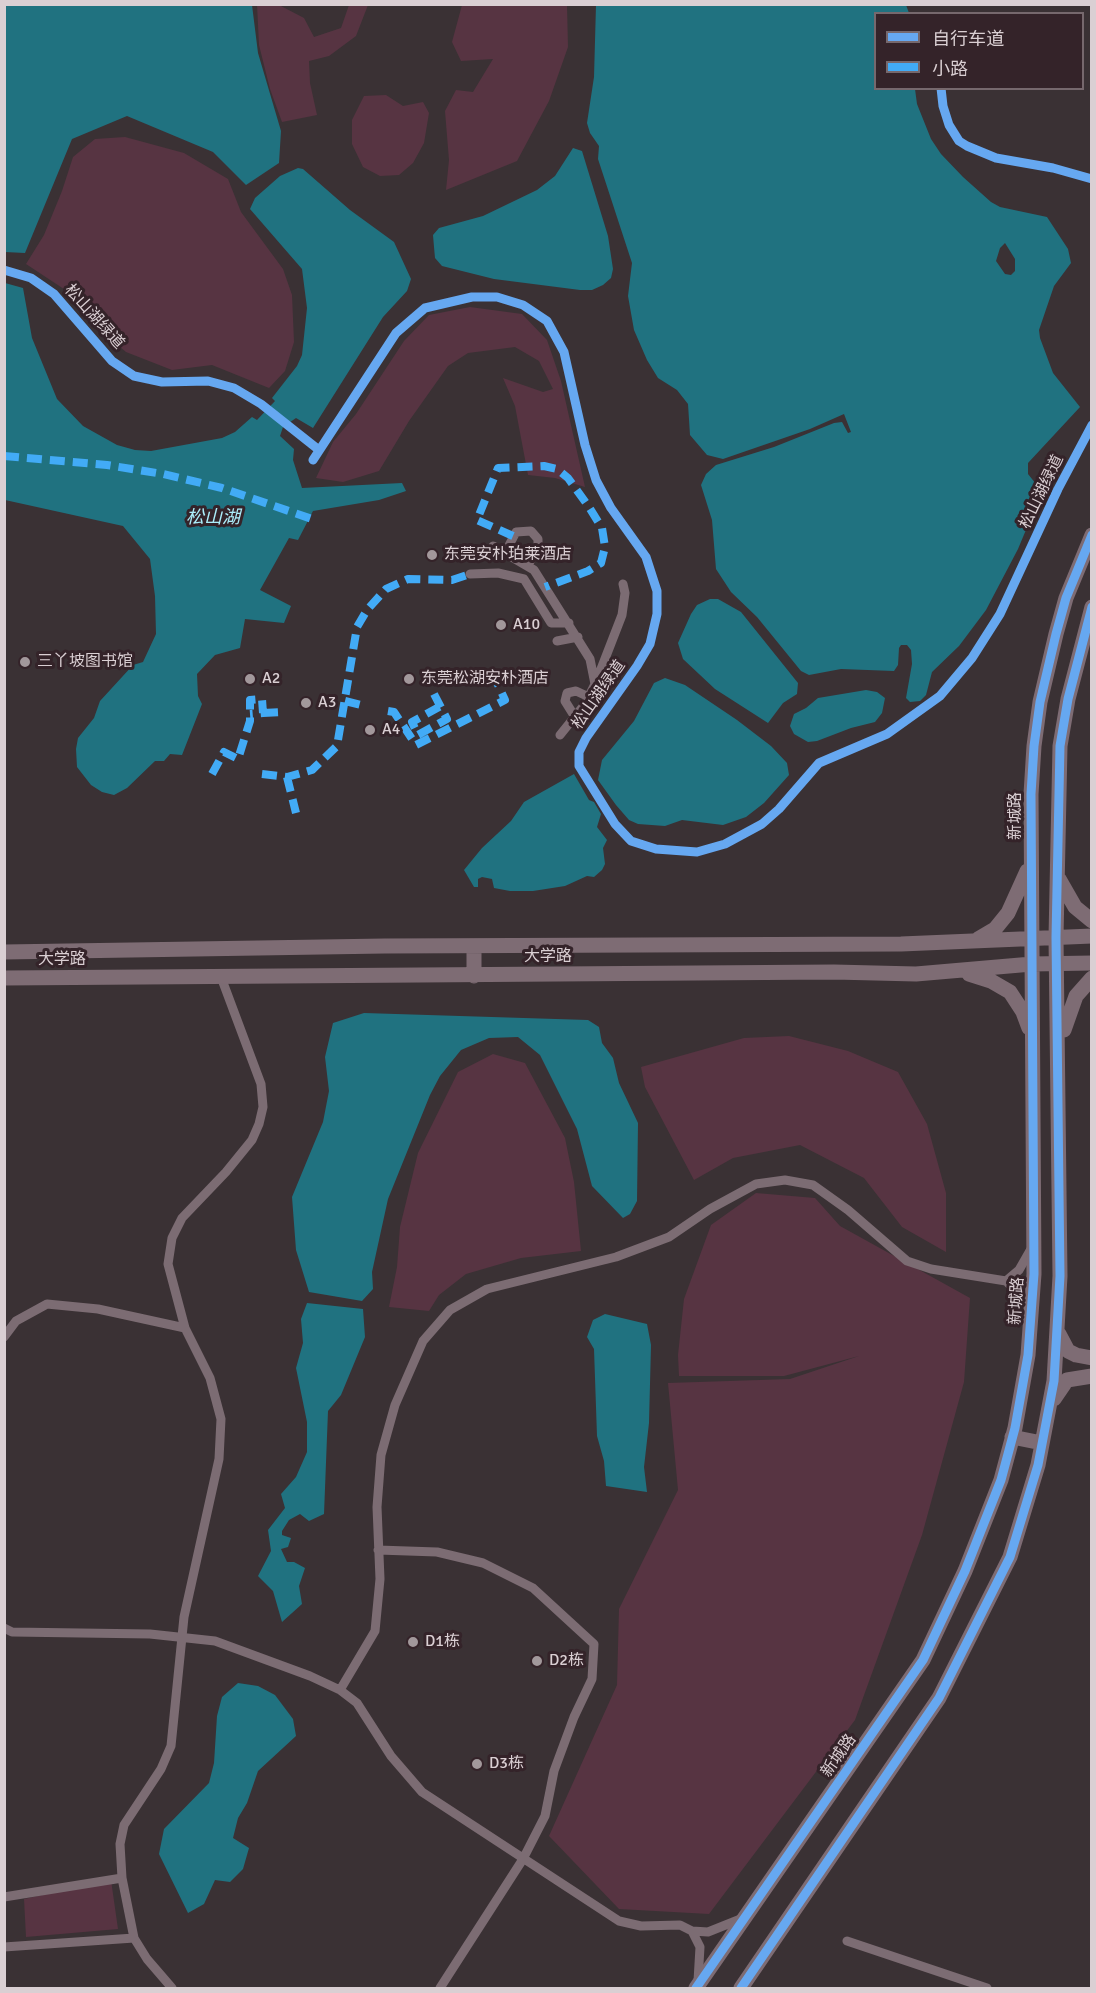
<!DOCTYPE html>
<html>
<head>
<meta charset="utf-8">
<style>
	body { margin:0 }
	#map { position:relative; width:1096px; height:1993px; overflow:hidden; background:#3a3134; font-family:Signika,"Noto Sans SC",sans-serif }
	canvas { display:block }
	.frame { position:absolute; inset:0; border:6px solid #dacfd3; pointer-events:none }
	.legend { position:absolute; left:874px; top:12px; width:210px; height:78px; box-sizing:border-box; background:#342329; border:2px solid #76686d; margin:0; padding:8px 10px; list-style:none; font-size:18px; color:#dacfd3 }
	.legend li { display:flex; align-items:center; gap:12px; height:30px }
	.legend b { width:30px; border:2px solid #76686d }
</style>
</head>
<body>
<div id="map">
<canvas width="1096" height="1993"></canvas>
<div class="frame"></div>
<ul class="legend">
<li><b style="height:8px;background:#66a8f1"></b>自行车道</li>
<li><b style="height:8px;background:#42abf6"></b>小路</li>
</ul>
</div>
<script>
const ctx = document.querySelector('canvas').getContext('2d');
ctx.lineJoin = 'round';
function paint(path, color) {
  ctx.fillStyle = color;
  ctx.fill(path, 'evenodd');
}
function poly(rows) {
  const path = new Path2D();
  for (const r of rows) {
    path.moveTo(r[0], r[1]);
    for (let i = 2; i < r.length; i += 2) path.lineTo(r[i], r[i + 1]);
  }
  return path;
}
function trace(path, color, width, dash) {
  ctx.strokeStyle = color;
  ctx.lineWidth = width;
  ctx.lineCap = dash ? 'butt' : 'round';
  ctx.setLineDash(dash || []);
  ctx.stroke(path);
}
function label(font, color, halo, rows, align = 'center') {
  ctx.font = font + ' Signika,"Noto Sans SC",sans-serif';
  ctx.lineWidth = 6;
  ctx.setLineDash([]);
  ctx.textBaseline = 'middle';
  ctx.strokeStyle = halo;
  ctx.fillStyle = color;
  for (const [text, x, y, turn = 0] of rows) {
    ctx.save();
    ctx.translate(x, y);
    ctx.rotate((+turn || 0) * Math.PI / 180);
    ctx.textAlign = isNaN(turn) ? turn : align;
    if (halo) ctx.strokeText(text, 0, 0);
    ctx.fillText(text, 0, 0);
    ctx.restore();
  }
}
paint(poly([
	[257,4,279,5,304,18,314,37,341,28,349,5,368,5,356,36,329,56,309,61,310,83,317,115,282,122,270,89,259,45],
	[462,5,567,5,568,47,549,101,517,161,446,190,449,160,445,111,456,90,473,92,493,59,461,61,452,42],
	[386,95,403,106,423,102,429,113,424,143,413,163,399,175,380,176,363,167,352,144,352,120,364,96],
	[125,137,184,153,228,179,241,212,283,269,292,295,294,342,285,371,269,388,212,365,172,370,126,352,93,324,76,297,26,264,44,235,62,191,73,157,95,139],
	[470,307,522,314,547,340,561,381,585,487,555,478,528,475,515,406,503,378,543,392,553,389,539,361,515,347,468,353,448,366,409,421,379,471,343,482,316,478,333,442,356,414,404,341,429,315],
	[789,1036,848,1051,898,1072,927,1124,946,1193,946,1252,902,1227,864,1178,800,1145,733,1158,694,1180,645,1087,641,1067,744,1038],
	[493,1054,525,1063,565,1138,574,1182,581,1251,521,1258,466,1274,439,1295,429,1311,389,1307,397,1267,400,1227,418,1153,458,1072],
	[756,1193,815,1198,840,1226,970,1298,964,1382,922,1535,855,1720,709,1914,619,1909,549,1836,617,1685,619,1609,678,1490,668,1383,790,1379,859,1356,784,1376,679,1376,678,1355,684,1299,711,1225],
	[111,1880,118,1929,26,1937,24,1899]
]), '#573442');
paint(poly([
	[4,5,252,5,258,53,281,131,279,163,246,185,213,152,127,116,72,139,25,253,5,252],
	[596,5,906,5,909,13,876,14,876,88,915,89,917,104,931,139,941,154,963,177,991,202,1000,207,1047,217,1068,249,1071,263,1054,286,1039,330,1040,338,1053,373,1080,407,1028,463,1028,474,1036,484,1038,501,1018,549,986,610,959,646,932,672,926,695,920,701,910,702,906,698,912,664,911,650,907,645,901,645,899,648,898,665,894,671,841,669,809,675,801,671,757,617,731,592,716,569,712,520,701,485,706,474,716,465,774,447,834,423,842,422,848,433,851,432,844,414,810,429,723,459,707,455,690,435,688,404,677,390,658,378,647,360,634,330,628,296,632,263,598,159,599,146,590,133,587,123,594,77],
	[1005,243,1015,259,1015,271,1011,275,1005,274,996,261,1000,248],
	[573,148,582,151,608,236,613,269,611,278,603,285,592,290,580,290,494,279,442,266,435,258,434,247,433,235,439,228,483,216,537,190,555,176],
	[298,168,303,169,350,210,394,242,411,279,407,291,383,317,313,428,296,418,283,427,280,436,294,449,293,460,302,488,402,483,406,491,379,500,313,511,298,540,289,538,260,590,291,606,284,623,245,619,240,648,215,655,197,674,198,696,202,704,182,755,170,754,164,761,155,761,127,788,114,795,102,792,91,785,77,767,76,749,78,738,94,718,100,701,133,665,143,662,156,634,155,596,150,559,123,526,5,500,5,283,23,288,32,338,57,399,83,426,117,445,135,450,151,451,222,438,235,432,252,417,257,420,275,401,272,398,297,366,302,355,307,308,302,269,250,209,255,198,280,176],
	[710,599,718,599,741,612,798,683,797,694,783,703,768,723,715,689,683,659,678,643,691,614,697,605],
	[665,678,685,685,737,720,771,746,787,763,789,775,764,803,746,817,723,825,682,820,665,826,638,824,629,820,616,805,598,780,602,760,634,721,654,683],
	[866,690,877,692,885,698,882,713,875,722,851,728,817,741,808,742,794,734,790,726,794,714,806,708,818,698],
	[574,774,589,800,594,802,601,814,597,827,607,840,603,848,605,864,602,870,594,877,587,876,565,886,533,891,510,891,494,888,492,879,482,877,478,879,478,887,474,887,464,870,482,848,511,821,524,802],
	[364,1013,588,1020,599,1027,602,1043,613,1058,619,1083,638,1123,637,1201,630,1214,623,1218,592,1186,577,1129,540,1055,518,1037,489,1038,461,1050,440,1076,430,1095,388,1199,372,1272,373,1289,362,1301,309,1292,296,1250,292,1197,323,1122,329,1091,325,1057,333,1023],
	[307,1303,363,1309,365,1337,341,1395,328,1411,324,1514,309,1521,300,1514,289,1520,282,1531,282,1535,291,1538,288,1547,281,1549,287,1562,294,1562,305,1568,299,1586,302,1604,282,1622,273,1591,258,1576,271,1551,268,1530,285,1508,281,1494,296,1477,307,1452,307,1422,296,1368,303,1343,301,1319],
	[605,1314,647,1324,651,1345,649,1423,644,1467,647,1492,606,1486,604,1461,597,1436,594,1349,587,1337,593,1320],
	[238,1683,258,1686,275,1695,293,1719,296,1736,258,1771,247,1803,238,1818,233,1838,249,1848,243,1869,230,1882,215,1880,204,1904,188,1913,159,1854,164,1829,209,1783,214,1763,217,1716,222,1697]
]), '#207280');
trace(poly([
	[493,546,534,570,590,659,595,684,585,704,560,735],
	[505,553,516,532,531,531,538,539,538,549,527,566],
	[470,574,498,573,524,579,551,623,569,623],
	[557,641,578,637],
	[596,682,622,615,625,593,623,584],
	[575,717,565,701,567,693,576,691,589,697],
	[1029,1310,1026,1301,1006,1281,1019,1270,1031,1249],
	[4,1337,16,1321,47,1304,98,1309,185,1328],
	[378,1550,437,1552,483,1563,533,1588,594,1644,592,1679,574,1717,554,1771,545,1816,523,1859,440,1988],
	[4,1628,12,1632,150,1634,215,1641,310,1676,340,1690,357,1703,391,1756,422,1792,619,1921,641,1926,680,1925,692,1931],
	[340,1690,375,1631,380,1579,377,1507,381,1455,395,1405,423,1341,450,1310,487,1289,616,1257,669,1237,710,1209,756,1184,785,1180,813,1185,848,1210,907,1261,931,1269,1006,1281],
	[4,1897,122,1878],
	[847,1941,987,1988],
	[4,1947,134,1938],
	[698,1981,700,1947,692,1931,708,1932,743,1918],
	[172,1988,147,1959,134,1938,122,1878,120,1844,124,1825,161,1769,171,1746,184,1617,219,1459,221,1419,210,1378,185,1328,168,1264,172,1238,182,1218,226,1172,252,1140,259,1124,263,1107,261,1084,221,977]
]), '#7c6c73', 9);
trace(poly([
	[1059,879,1075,907,1092,921],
	[978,939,995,929,1008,913,1027,871],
	[4,952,385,946,901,944,1092,936],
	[969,974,991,981,1010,992,1023,1012,1029,1028],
	[474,976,474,946],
	[4,978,834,972,916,974,1032,964,1092,963],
	[1064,1030,1076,996,1092,978],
	[1059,1334,1068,1351,1076,1355,1092,1358],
	[1054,1399,1067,1380,1092,1376],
	[1012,1437,1042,1443],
	[696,1988,923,1660,965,1571,1001,1480,1015,1428,1028,1355,1034,1274,1031,794,1034,746,1040,702,1056,634,1066,598,1092,535],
	[741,1988,939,1698,1010,1557,1038,1465,1054,1381,1060,1276,1056,937,1060,746,1068,699,1092,607]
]), '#7e6c74', 15);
trace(poly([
	[4,456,107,465,163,474,222,488,312,519],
	[513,536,477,520,498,468,544,466,557,469,568,478,589,507,602,528,605,547,601,563,588,571,545,587],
	[434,694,447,719,418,735,412,722,441,706],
	[345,701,361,705],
	[388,711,394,712,416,745,505,700,493,674],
	[263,713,282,712],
	[212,774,224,752,238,759,250,721,250,700,262,699,263,713,250,714],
	[262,774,287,777,312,770,337,746,357,627,367,610,386,589,408,579,452,580,470,574],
	[287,777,296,813]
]), '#42abf6', 8, [15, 8]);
trace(poly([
	[941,88,943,106,949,125,959,141,967,146,996,158,1053,168,1092,179],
	[4,270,31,278,54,294,112,361,134,376,162,382,208,381,234,388,261,404,319,450],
	[313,460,396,333,425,308,472,297,497,297,523,305,547,321,564,352,585,445,596,480,611,508,646,557,657,591,657,614,650,644,637,666,586,738,579,752,579,766,615,824,631,841,656,849,697,852,725,844,762,824,779,809,819,763,887,734,940,696,972,658,1000,614,1058,489,1092,425],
	[696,1988,923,1660,965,1571,1001,1480,1015,1428,1028,1355,1034,1274,1031,794,1034,746,1040,702,1056,634,1066,598,1092,535],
	[741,1988,939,1698,1010,1557,1038,1465,1054,1381,1060,1276,1056,937,1060,746,1068,699,1092,607]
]), '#66a8f1', 9);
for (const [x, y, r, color] of [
	[432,555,6,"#a2989b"],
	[501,625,6,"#a2989b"],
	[25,662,6,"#a2989b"],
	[250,679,6,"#a2989b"],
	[409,679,6,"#a2989b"],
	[306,703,6,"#a2989b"],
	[370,730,6,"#a2989b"],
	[413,1642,6,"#a2989b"],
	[537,1661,6,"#a2989b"],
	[477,1764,6,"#a2989b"]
]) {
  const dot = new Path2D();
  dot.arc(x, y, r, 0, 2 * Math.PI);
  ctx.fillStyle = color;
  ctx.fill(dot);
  trace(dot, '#342329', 2);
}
label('16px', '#dacfd3', '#342329', [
	["松山湖绿道",94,317,48],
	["松山湖绿道",1042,492,-64],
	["松山湖绿道",599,695,-55],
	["新城路",1016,816,-90],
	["大学路",548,957],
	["大学路",62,960],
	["新城路",1017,1301,-86],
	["新城路",839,1756,-55]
]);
label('16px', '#dacfd3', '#342329', [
	["东莞安朴珀莱酒店",444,555],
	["A10",513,625],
	["三丫坡图书馆",37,662],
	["A2",262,679],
	["东莞松湖安朴酒店",421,679],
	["A3",318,703],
	["A4",382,730],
	["D1栋",425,1642],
	["D2栋",549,1661],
	["D3栋",489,1764]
], 'left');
label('italic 18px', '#aceefb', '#342329', [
	["松山湖",213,518]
]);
</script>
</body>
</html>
